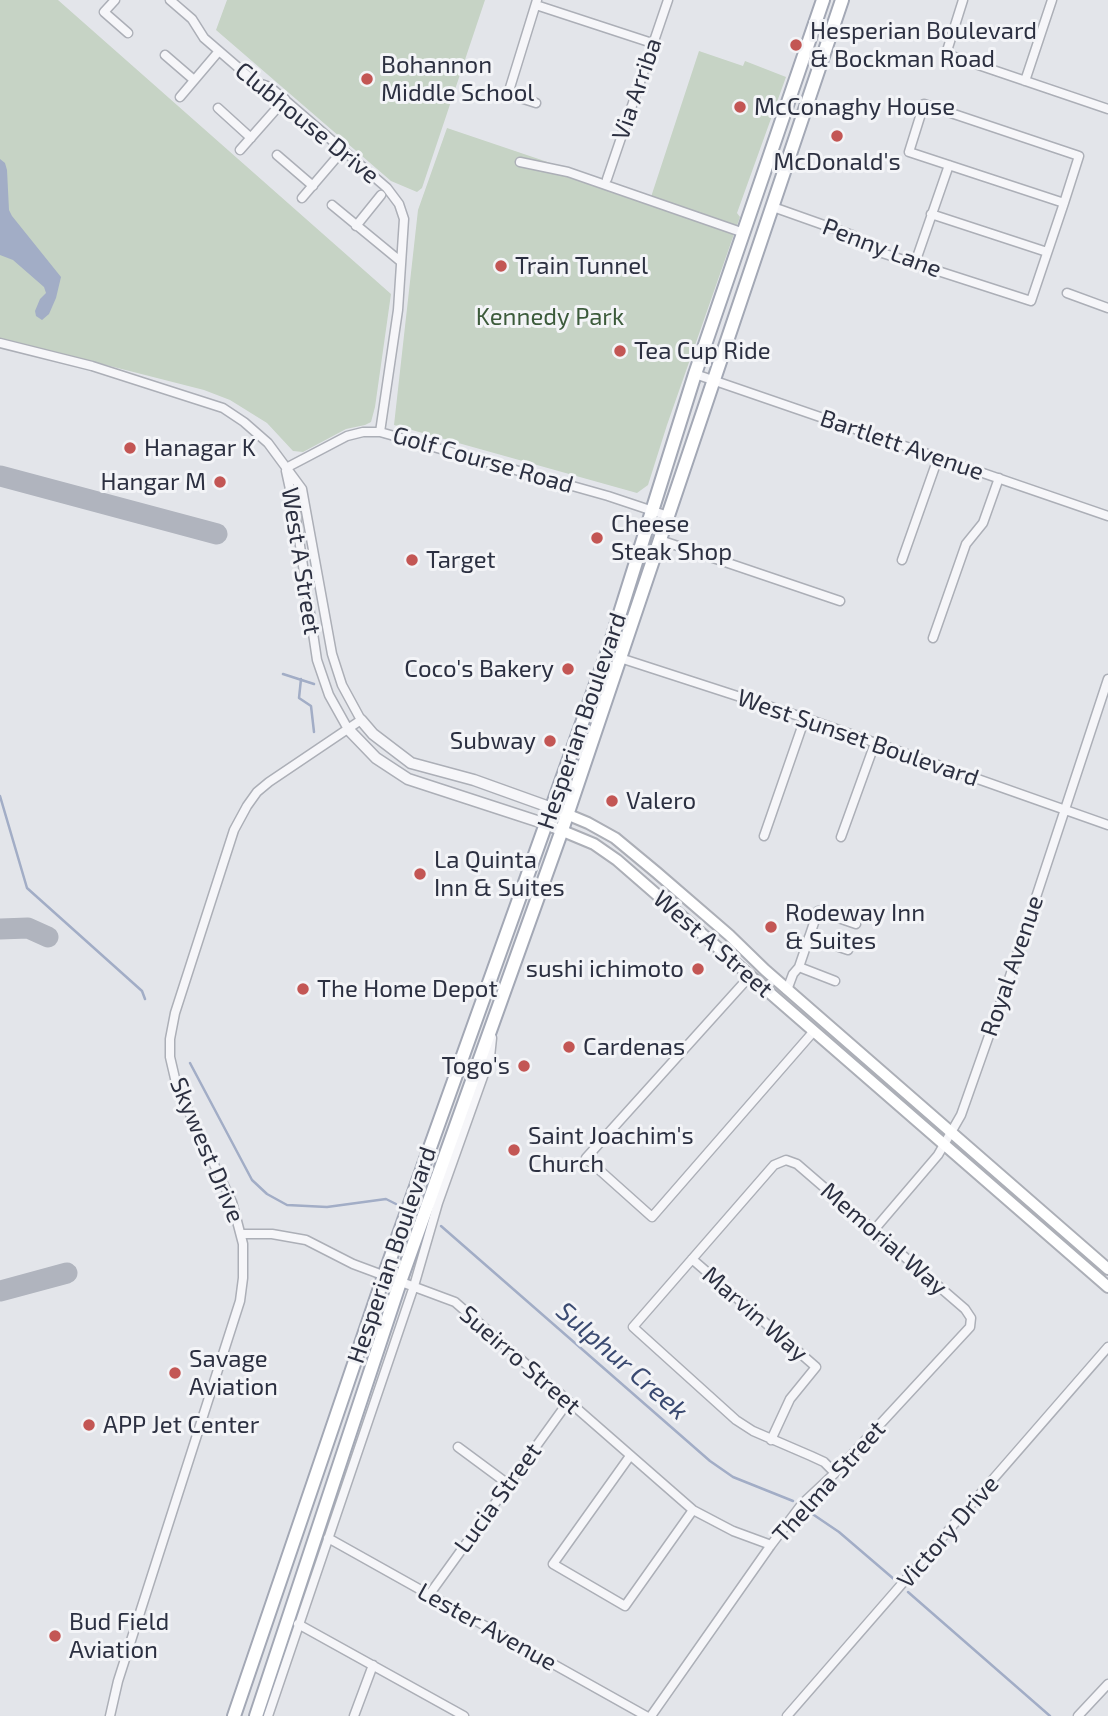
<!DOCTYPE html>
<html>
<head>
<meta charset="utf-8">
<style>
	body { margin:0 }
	canvas { display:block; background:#e3e5ea }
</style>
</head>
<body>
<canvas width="1108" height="1716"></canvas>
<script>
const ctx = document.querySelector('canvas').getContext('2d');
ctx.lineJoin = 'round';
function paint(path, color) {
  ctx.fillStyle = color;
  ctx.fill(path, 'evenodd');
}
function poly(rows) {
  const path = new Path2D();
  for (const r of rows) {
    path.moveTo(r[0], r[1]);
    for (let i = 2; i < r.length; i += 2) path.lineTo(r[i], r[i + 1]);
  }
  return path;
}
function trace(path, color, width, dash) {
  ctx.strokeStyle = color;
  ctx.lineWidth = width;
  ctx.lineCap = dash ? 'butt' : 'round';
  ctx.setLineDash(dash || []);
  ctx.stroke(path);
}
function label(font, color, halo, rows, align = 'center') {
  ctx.font = font + ' "Exo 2",sans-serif';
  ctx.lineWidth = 6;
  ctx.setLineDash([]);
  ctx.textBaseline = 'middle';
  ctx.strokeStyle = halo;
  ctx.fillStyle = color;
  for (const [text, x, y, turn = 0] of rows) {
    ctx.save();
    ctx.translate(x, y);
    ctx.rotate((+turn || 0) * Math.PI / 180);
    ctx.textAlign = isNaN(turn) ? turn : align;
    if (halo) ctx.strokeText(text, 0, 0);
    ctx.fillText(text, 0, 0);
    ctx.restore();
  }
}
paint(poly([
	[0,0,58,0,391,294,375,407,371,422,365,425,346,429,303,452,293,451,267,423,230,400,204,390,0,338],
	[227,0,485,0,422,188,417,192,391,181,216,30],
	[699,51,743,66,745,61,786,77,737,213,740,217,667,425,648,485,637,493,394,425,418,210,447,128,651,197]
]), '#c6d3c5');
paint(poly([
	[0,159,5,163,7,170,9,210,12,216,61,277,56,298,49,314,42,320,36,316,35,311,40,299,46,293,44,287,13,260,0,255]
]), '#a2adc6');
trace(poly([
	[283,674,314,684],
	[301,679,299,698,311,706,314,732],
	[0,796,27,888,142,991,145,999],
	[190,1063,252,1180,267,1194,287,1205,327,1207,386,1199,396,1204],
	[441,1226,710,1461,733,1477,793,1501],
	[808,1511,839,1532,895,1580],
	[908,1592,1050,1716]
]), '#a2adc6', 2.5);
trace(poly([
	[0,476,217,534],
	[0,929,28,928,48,937],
	[0,1291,67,1273]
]), '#b0b4be', 21);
const minor = poly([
	[115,0,104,12,128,33],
	[170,0,192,19,204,38,255,82,270,87,387,188,399,204,404,219,398,310,380,432],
	[963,0,946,54,1108,109],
	[536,5,652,43],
	[165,55,194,80],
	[1025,81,1052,0],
	[180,97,219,51],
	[536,103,508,94,537,0],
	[218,108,251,138],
	[240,150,285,99],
	[277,155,313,186],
	[520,162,568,172,744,233],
	[607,179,668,0],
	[302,198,343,150],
	[332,205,400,261],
	[773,207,852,235,876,251,1031,301,1064,203,1079,156,924,104,909,152,1064,203],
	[931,214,1047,252],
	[356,226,381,195],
	[915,263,949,165],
	[1067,293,1108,308],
	[0,343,92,366,223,408,244,422,268,443,302,489,332,654,342,685,361,720,269,782,257,792,247,806,234,830,175,1013,170,1039,170,1057,177,1087,232,1202,243,1244,243,1278,240,1301,118,1681,110,1716],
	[695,374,1108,516],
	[286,468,347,436,363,432,380,432,608,496,668,516],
	[286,471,295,512,317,660,329,695,348,729],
	[660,540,840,601],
	[902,560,938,458],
	[933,638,966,544,983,523,999,478],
	[617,657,805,718,1108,825],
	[764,836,805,718],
	[841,837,875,743],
	[809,937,848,950],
	[799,967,835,981],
	[750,976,586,1158,652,1217,814,1031],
	[787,990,793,974,799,967,818,911,856,924],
	[874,1230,938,1155,961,1115,1009,979,1108,679],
	[241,1234,272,1234,306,1240,353,1264,455,1302,693,1510,733,1531,771,1545],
	[692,1259,816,1367,790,1399,771,1440],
	[458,1447,508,1484],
	[630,1456,553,1564,625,1606,693,1510],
	[328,1538,646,1716],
	[429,1595,568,1402],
	[298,1624,464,1716],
	[268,1716,414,1286,438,1203,490,1057,492,1038],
	[354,1716,373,1665],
	[651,1716,771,1545,802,1504,835,1473,970,1327,971,1318,965,1309,797,1164,786,1160,774,1165,633,1327,736,1420,753,1431,811,1456,824,1462,835,1473],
	[787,1716,1108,1347],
	[1078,1716,1108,1684]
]);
const tertiary = poly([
	[361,720,373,734,411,763,474,780,552,808],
	[348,729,376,758,408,779,546,824]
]);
const secondary = poly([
	[552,808,588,823,615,838,656,872,729,935,765,970,1108,1269],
	[546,824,594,844,617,860,1108,1287]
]);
const primary = poly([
	[234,1716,384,1276,610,645,695,374,823,0],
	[256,1716,400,1282,562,830,842,0]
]);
trace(minor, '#acafb7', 11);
trace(tertiary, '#acafb7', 13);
trace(secondary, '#acafb7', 14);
trace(primary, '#a3a8b5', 16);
trace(minor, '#f6f6f9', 8);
trace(tertiary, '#f6f6f9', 10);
trace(secondary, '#fff', 10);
trace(primary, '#fff', 12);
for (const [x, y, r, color] of [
	[796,45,7,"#c35654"],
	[367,79,7,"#c35654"],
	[740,107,7,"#c35654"],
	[837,136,7,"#c35654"],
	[501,266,7,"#c35654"],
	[620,351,7,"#c35654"],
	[130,448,7,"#c35654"],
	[220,482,7,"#c35654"],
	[597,538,7,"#c35654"],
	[412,560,7,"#c35654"],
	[568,669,7,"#c35654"],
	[550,741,7,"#c35654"],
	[612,801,7,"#c35654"],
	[420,874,7,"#c35654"],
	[771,927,7,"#c35654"],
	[698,969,7,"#c35654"],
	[303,989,7,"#c35654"],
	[569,1047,7,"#c35654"],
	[524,1066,7,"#c35654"],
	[514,1150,7,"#c35654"],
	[175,1373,7,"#c35654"],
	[89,1425,7,"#c35654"],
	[55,1636,7,"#c35654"]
]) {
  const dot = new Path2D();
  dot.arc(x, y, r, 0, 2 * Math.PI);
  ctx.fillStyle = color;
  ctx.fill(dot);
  trace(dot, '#f3f4f7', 2.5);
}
label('24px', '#2c3041', '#f3f4f7', [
	["Hesperian Boulevard",810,31],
	["& Bockman Road",810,59],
	["Bohannon",381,65],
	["Middle School",381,93],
	["McConaghy House",754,107],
	["McDonald's",837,162,"center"],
	["Train Tunnel",515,266],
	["Tea Cup Ride",634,351],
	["Hanagar K",144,448],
	["Hangar M",206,482,"right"],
	["Cheese",611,524],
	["Steak Shop",611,552],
	["Target",426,560],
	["Coco's Bakery",554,669,"right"],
	["Subway",536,741,"right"],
	["Valero",626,801],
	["La Quinta",434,860],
	["Inn & Suites",434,888],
	["Rodeway Inn",785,913],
	["& Suites",785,941],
	["sushi ichimoto",684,969,"right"],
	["The Home Depot",317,989],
	["Cardenas",583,1047],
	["Togo's",510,1066,"right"],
	["Saint Joachim's",528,1136],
	["Church",528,1164],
	["Savage",189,1359],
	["Aviation",189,1387],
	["APP Jet Center",103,1425],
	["Bud Field",69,1622],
	["Aviation",69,1650]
], 'left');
label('24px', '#2c3041', '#f3f4f7', [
	["Via Arriba",637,89,-71],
	["Clubhouse Drive",307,123,39],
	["Penny Lane",882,248,21],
	["Bartlett Avenue",902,445,19],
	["Golf Course Road",483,460,16],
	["West A Street",301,561,81],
	["Hesperian Boulevard",582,721,-71],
	["West Sunset Boulevard",858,738,19],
	["West A Street",713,944,41],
	["Royal Avenue",1012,966,-71],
	["Skywest Drive",207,1150,67],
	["Memorial Way",884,1239,41],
	["Hesperian Boulevard",392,1255,-71],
	["Marvin Way",755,1314,41],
	["Sueirro Street",520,1360,41],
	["Thelma Street",829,1482,-48],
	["Lucia Street",498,1498,-54],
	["Victory Drive",948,1532,-49],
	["Lester Avenue",487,1627,29]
]);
label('24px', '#3c5b3b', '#f3f4f7', [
	["Kennedy Park",550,317]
]);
label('italic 26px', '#3a4a71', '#f3f4f7', [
	["Sulphur Creek",622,1361,41]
]);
</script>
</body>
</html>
